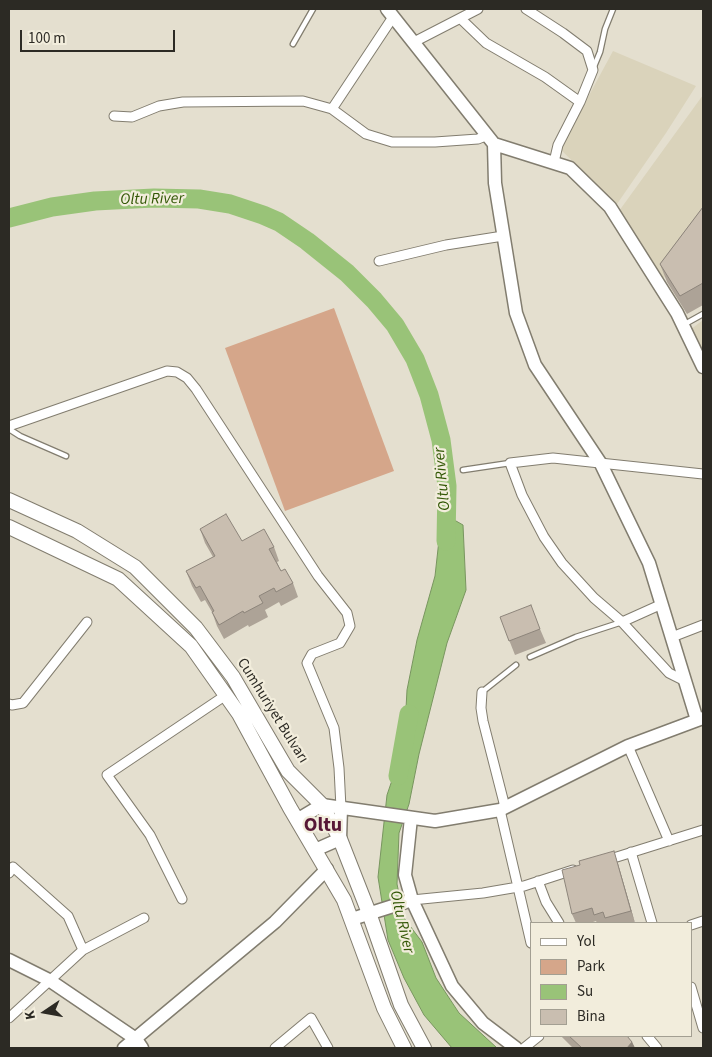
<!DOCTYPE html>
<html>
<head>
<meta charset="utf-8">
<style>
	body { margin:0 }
	#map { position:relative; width:712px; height:1057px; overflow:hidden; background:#e4dfcf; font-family:"Source Sans 3",sans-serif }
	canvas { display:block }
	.frame { position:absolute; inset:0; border:10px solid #2c2a24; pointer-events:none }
	.legend { position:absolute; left:530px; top:922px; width:162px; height:115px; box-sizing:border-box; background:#f2eddc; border:1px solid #a39f92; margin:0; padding:6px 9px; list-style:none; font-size:15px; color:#2c2a24 }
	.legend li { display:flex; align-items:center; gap:10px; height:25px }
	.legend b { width:25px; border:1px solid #a39f92 }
	.north { position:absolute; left:20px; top:987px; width:50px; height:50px; -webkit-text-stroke:4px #f2eddc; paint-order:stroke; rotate:258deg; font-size:14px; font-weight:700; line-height:20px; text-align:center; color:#2c2a24 }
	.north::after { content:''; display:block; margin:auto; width:18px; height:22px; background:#2c2a24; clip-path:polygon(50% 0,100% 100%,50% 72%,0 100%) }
	.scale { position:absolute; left:20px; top:30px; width:155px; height:22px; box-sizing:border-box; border:2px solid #2c2a24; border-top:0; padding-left:6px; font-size:15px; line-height:18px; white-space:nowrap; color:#2c2a24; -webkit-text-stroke:4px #f2eddc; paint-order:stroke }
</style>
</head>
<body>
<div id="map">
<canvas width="712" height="1057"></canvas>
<div class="frame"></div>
<ul class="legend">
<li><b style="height:6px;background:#fff"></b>Yol</li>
<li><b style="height:14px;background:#d5a68a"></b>Park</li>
<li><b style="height:14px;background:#99c378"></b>Su</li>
<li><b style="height:14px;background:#c9beb0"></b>Bina</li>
</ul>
<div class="north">K</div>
<div class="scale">100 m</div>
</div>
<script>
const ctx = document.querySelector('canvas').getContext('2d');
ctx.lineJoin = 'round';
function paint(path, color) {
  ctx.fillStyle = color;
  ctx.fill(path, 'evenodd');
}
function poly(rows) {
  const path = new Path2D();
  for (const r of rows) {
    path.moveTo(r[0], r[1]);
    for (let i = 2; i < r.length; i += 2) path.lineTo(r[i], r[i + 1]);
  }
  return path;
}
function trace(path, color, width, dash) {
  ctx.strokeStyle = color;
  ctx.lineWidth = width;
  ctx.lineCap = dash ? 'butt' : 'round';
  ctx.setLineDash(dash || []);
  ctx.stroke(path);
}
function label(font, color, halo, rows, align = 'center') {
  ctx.font = font + ' "Source Sans 3",sans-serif';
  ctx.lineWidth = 4.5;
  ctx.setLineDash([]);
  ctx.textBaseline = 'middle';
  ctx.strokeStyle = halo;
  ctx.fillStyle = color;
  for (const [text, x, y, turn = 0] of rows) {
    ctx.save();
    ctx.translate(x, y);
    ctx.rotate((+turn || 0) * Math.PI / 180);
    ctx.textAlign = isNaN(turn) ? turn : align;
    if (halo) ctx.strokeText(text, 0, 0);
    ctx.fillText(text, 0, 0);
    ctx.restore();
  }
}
paint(poly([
	[613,51,696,86,666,133,617,204,560,149],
	[703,95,703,228,663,279,619,211],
	[703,320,703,355,690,330]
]), '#dad3bb');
paint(poly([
	[334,308,394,471,285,511,225,348]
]), '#d5a68a');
const water = poly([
	[442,513,463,525,466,590,447,643,419,754,409,804,399,833,397,884,404,918,422,942,436,978,459,1013,497,1048,452,1048,424,1015,404,978,388,940,378,877,387,795,404,745,407,690,417,640,435,576,442,513]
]);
paint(water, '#99c378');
trace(water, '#78955f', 1);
trace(poly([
	[9,218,52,207,95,201,154,198,199,199,230,204,263,215,279,222,307,241,347,273,374,300,395,325,415,359,429,395,441,440,447,486,446,541],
	[398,776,409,714]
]), '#99c378', 19);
const lane = poly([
	[293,44,313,9],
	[593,69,600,52,605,29,613,9],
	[685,324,703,314],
	[9,429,20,436,66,456],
	[463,470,510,463],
	[530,657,576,637,622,622],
	[482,692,516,665]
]);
const street = poly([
	[526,9,563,33,587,51,593,70,580,102,558,145,554,162],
	[461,19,486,43,545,77,580,102],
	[414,42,478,9],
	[332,109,393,17],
	[114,116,132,117,159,106,183,102,303,101,332,109,366,134,392,142,435,142,478,139,488,135],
	[379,261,446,245,503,236],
	[9,426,167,371,177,372,187,378,196,389,318,576,347,613,350,626,340,643,312,654,307,663,334,728,339,768,341,808],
	[622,622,662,604],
	[672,637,703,625],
	[685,681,669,673,622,622,594,598,562,563,544,537,522,495,510,463,553,458,703,474],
	[482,692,481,708,483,721,505,807],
	[9,704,12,705,23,703,87,622],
	[628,746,669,841],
	[500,810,531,943],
	[631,852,652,923],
	[604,861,703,830],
	[9,873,13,867,68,916,83,950],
	[538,881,546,902,559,923],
	[182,899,150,835,107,775,226,695],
	[412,900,483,893,524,886,573,870],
	[691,925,703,921],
	[691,987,703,1028],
	[9,1018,83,950,144,918],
	[647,1036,657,1048],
	[275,1048,311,1018,328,1048],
	[524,1048,539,1036]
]);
const secondary = poly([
	[387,9,494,144,570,168,610,207,677,313,703,367],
	[494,144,495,183,516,313,535,365,601,464,649,563,697,720],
	[411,818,405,875,412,900,452,986,483,1023,516,1048],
	[297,820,322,805,435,821,500,810,628,746,703,718],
	[315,850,340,839,341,808],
	[352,919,412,900],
	[9,960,49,980,136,1039,142,1048],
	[124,1048,275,922,327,869]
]);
const primary = poly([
	[9,500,77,531,135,567,196,628,233,677,288,771,322,805,340,839,369,913,401,1005,424,1048],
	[9,527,118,579,191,646,239,714,290,808,344,900,384,1008,404,1048]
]);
trace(lane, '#827d6f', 7);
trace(street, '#827d6f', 11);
trace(secondary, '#827d6f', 15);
trace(primary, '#827d6f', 16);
trace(lane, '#fff', 4.5);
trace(street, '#fff', 9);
trace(secondary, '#fff', 12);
trace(primary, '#fff', 14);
paint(poly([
	[703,207,703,305,687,314,667,282,660,264],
	[200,529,242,541,274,547,279,561,277,562,281,571,293,583,298,597,281,606,279,602,265,610,268,617,249,627,248,625,224,639,217,626,212,612,205,600,201,602,192,586,186,571,213,557,205,543],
	[500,617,540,629,546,643,515,655],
	[618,864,635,923,597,923,596,921,590,923,576,923,572,914],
	[561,1036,627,1036,632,1042,635,1048,573,1048]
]), '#ada397');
paint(poly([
	[614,851,618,864,635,923,631,911],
	[632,1042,635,1048,627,1048]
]), '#8d857b');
const building = poly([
	[703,207,703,283,680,296,660,264,703,207],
	[226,514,242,541,264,529,274,547,269,549,281,571,285,569,293,583,276,592,274,588,259,596,263,603,244,613,243,611,219,625,212,612,214,611,200,586,196,588,186,571,215,556,200,529,226,514],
	[531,605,540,629,509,641,500,617,531,605],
	[614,851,631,911,605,918,603,912,594,915,592,908,572,914,562,870,580,865,579,861,614,851],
	[569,1036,627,1036,632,1042,627,1048,582,1048,569,1036]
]);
paint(building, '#c9beb0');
trace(building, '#8d857b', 1);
label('15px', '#2c2a24', '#f2eddc', [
	["Cumhuriyet Bulvarı",272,711,58]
]);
label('italic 16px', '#335806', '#f2eddc', [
	["Oltu River",152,200,-1],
	["Oltu River",443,479,-95],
	["Oltu River",401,922,77]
]);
label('bold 20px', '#571736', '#f2eddc', [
	["Oltu",323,827]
]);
</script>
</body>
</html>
